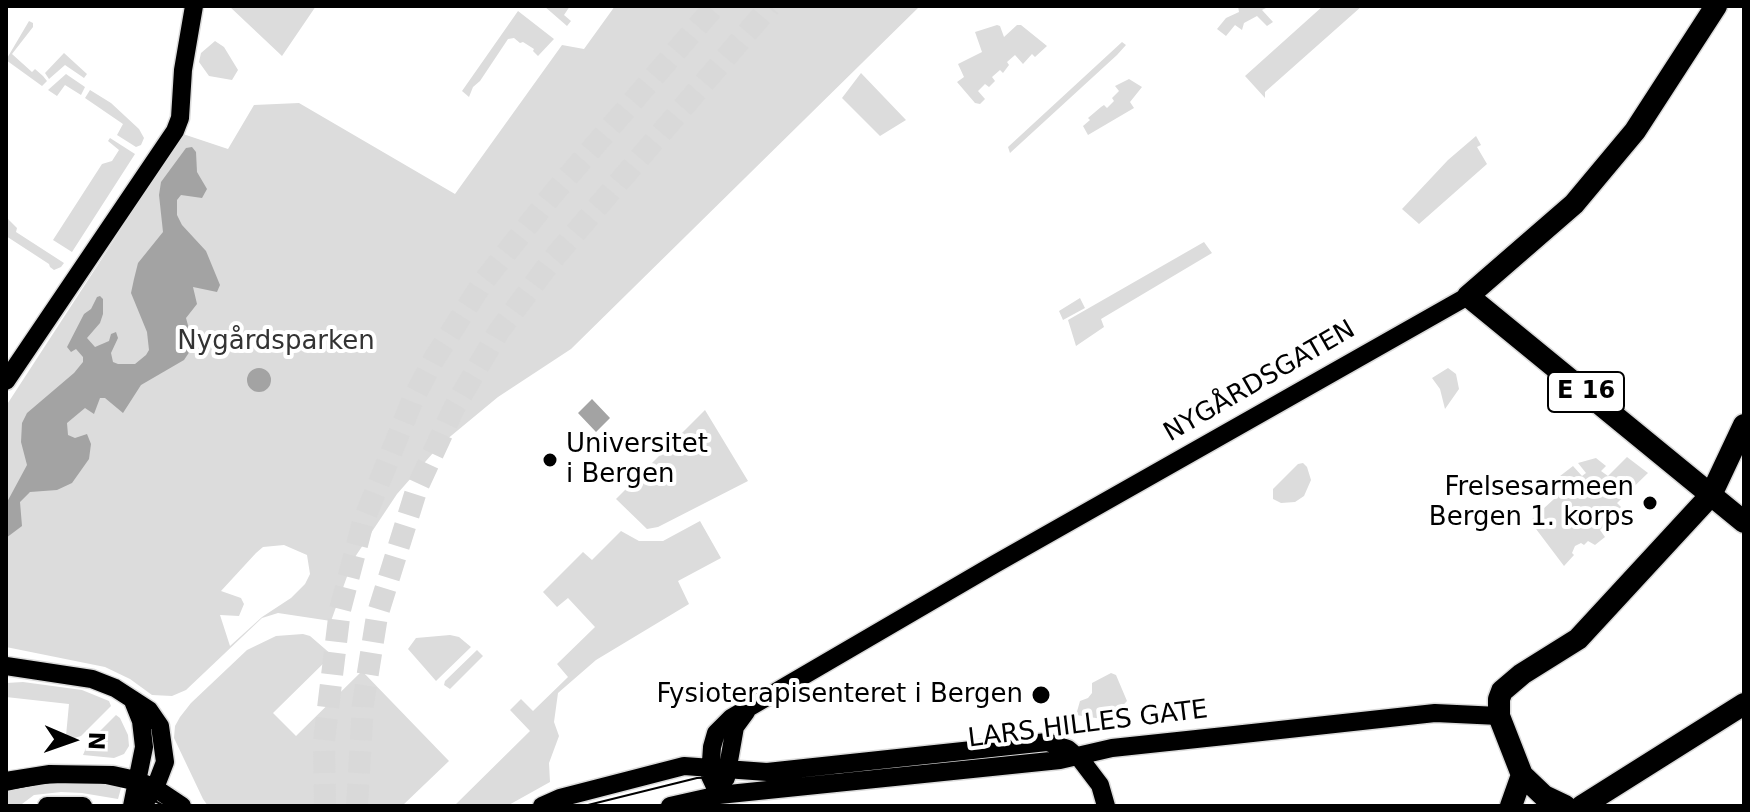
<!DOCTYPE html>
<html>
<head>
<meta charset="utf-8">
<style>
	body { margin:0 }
	#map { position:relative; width:1750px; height:812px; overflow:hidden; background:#fff; font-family:"DejaVu Sans",sans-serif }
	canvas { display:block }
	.frame { position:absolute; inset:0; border:8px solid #000; pointer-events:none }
	.north { position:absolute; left:32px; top:700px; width:80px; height:80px; -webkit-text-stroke:6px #fff; paint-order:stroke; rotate:92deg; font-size:22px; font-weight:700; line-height:32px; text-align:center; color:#000 }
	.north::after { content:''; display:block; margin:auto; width:28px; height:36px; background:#000; clip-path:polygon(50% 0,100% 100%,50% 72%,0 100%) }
</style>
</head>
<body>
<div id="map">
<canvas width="1750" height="812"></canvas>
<div class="frame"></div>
<div class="north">N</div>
</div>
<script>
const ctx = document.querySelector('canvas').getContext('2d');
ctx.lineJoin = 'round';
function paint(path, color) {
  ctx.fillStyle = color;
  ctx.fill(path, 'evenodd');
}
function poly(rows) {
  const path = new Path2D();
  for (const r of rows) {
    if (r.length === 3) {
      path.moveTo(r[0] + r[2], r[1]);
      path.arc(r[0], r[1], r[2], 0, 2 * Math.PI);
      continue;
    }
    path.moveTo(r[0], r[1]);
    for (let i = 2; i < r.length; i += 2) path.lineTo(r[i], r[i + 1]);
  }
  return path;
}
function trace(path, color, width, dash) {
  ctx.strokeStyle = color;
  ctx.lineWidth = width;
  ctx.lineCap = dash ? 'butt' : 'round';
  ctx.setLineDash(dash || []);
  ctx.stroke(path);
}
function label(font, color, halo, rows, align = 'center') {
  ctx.font = font + ' "DejaVu Sans",sans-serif';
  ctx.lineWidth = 8;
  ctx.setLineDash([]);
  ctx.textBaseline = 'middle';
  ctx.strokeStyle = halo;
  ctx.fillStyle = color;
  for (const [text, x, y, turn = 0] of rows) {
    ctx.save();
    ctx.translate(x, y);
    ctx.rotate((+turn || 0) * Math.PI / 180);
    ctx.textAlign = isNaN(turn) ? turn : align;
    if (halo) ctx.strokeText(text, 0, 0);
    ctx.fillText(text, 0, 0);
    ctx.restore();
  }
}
paint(poly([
	[229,6,316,6,282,56],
	[544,6,570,6,564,15,571,21,567,26],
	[615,6,920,6,571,349,498,397,440,445,397,494,353,560,331,621,278,613,262,618,186,690,172,696,152,695,130,679,105,667,6,647,6,406,183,134,228,149,254,105,299,103,455,194,562,45,584,49],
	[284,545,307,555,310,574,305,584,291,598,262,617,230,646,220,615,239,616,244,604,241,598,221,591,256,553,263,547],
	[1238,6,1270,6,1262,10,1273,22,1267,26,1257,16,1244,23,1242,30,1235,25,1226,36,1217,29,1226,18,1239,12],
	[1323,6,1362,6,1265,92,1265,98,1245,76],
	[518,11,554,39,538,56,533,51,534,49,523,42,520,43,514,38,508,39,480,81,473,87,469,97,462,91],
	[29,21,33,23,33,27,12,54,32,72,35,69,43,76,47,81,42,86,6,60],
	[997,25,1000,26,1004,37,1017,25,1021,25,1047,46,1035,57,1032,54,1023,64,1015,55,1007,62,1009,65,1003,73,1000,70,992,77,995,81,989,87,985,84,978,91,985,99,980,104,975,103,957,82,964,77,958,64,982,52,975,32],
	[215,41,224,47,238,70,232,80,209,76,199,62,201,53],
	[1122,42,1126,45,1117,55,1010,153,1008,147],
	[64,53,87,74,84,78,65,65,49,79,45,73],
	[861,73,906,120,880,136,842,98],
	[66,74,85,87,81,95,65,85,57,96,48,90],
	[1129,79,1142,87,1130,102,1134,108,1088,135,1083,126,1090,120,1088,118,1101,107,1104,105,1107,108,1114,101,1112,98,1119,91,1115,86],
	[90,90,111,103,139,129,144,138,141,145,136,147,117,135,123,124,85,98],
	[1476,136,1481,145,1477,147,1487,164,1419,224,1402,209,1448,160],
	[110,138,135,154,72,252,53,240,102,164,112,161,119,150,108,141],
	[6,217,17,228,16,232,64,263,61,267,54,270,50,267,49,264,6,236],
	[1204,242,1212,253,1101,319,1104,327,1076,346,1068,320],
	[1080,298,1085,308,1063,320,1059,311],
	[1448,368,1456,374,1459,389,1445,409,1440,389,1432,378],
	[705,410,748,481,658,527,647,529,616,499],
	[1627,457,1648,473,1617,503,1621,507,1613,515,1611,513,1607,516,1601,523,1604,526,1600,530,1605,537,1595,545,1588,541,1584,545,1581,543,1575,546,1572,553,1574,555,1564,566,1530,521,1554,499,1550,494,1551,483,1573,466,1582,476,1586,473,1578,463,1596,458,1606,466,1601,471,1608,476],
	[1303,463,1307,467,1311,480,1304,496,1295,502,1281,503,1273,499,1273,489,1298,464],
	[700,521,721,558,678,581,689,604,596,660,558,693,554,722,559,736,549,763,550,782,507,806,454,806,530,731,510,710,521,699,533,711,568,677,557,664,595,627,568,598,557,607,543,592,583,552,592,560,621,531,639,541,663,541],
	[303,634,310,636,332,655,273,713,296,736,362,671,449,761,402,806,208,806,203,799,174,738,175,726,180,717,191,703,247,650,276,636],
	[450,635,459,637,471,647,436,681,408,649,416,638],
	[477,650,483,656,450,689,444,685,445,681],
	[1111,673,1116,675,1127,701,1109,720,1076,715,1080,701,1088,698,1092,693,1092,683],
	[23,682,82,690,109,701,111,706,81,736,68,740,66,736,69,704,6,697,6,683],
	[116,715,120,718,128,735,129,746,124,754,114,758,83,755,88,743],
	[40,779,123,781,118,799,82,793,61,792,34,795,22,804,6,806,6,786]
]), '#dcdcdc');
paint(poly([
	[192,147,196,152,197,172,207,189,202,198,181,195,177,200,177,215,182,225,206,251,220,285,217,292,193,287,197,304,186,318,192,340,190,351,184,360,141,385,123,413,105,398,100,398,94,414,85,408,67,423,68,435,75,438,87,434,91,444,89,459,72,483,57,490,30,492,20,502,22,526,6,538,6,504,27,465,21,442,22,423,27,413,74,373,83,362,83,357,76,349,71,352,67,347,84,314,91,309,97,297,100,296,103,299,103,314,100,323,87,338,95,347,109,341,111,334,116,332,118,338,111,353,113,362,118,364,135,364,146,355,149,350,147,332,131,293,134,279,138,263,163,232,159,195,161,182,186,148],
	[259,380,12],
	[592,399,610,418,596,432,578,413]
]), '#a3a3a3');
trace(poly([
	[325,806,324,741,340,610,363,522,413,399,434,359,483,282,552,195,715,6],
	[357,806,363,704,377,616,417,488,454,408,499,331,552,260,770,6]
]), '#d9d9d9', 22, [22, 11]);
const major = poly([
	[6,381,175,131,180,118,183,70,194,6],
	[6,666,92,679,115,688,149,710,160,726,165,762,155,788,142,806],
	[726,778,735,727,746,712],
	[6,781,50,774,113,775,136,780,155,788,182,806],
	[719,795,710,776,712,747,716,733,731,718,995,564,1468,296],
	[47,806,83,806],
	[132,806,144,747,141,721,133,701],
	[542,806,560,798,684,766,767,772,1047,742,1068,749,1081,760,1100,785,1106,806],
	[670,806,719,795,1060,760,1112,748,1234,735,1435,713,1499,716]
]);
const highway = poly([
	[1716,6,1635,131,1574,204,1468,296,1744,522],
	[1511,806,1522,775],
	[1565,806,1544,796,1522,775,1499,716,1499,699,1502,691,1522,674,1578,639,1711,495,1744,425],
	[1582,806,1744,704]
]);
trace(major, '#dbdbdb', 21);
trace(highway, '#dbdbdb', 25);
trace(major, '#000', 18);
trace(highway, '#000', 22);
trace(poly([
	[6,790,40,783,92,780,133,789,164,806],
	[584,806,697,778,767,775,1052,747,1072,751,1091,763,1105,784,1110,806]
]), '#000', 2);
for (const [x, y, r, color] of [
	[550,460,8,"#000"],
	[1650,503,8,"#000"],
	[1041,695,10,"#000"]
]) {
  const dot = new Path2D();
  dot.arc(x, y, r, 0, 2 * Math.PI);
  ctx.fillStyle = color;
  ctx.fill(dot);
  trace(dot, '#fff', 3);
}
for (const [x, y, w] of [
	[1586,392,76]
]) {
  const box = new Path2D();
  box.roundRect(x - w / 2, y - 20, w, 40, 6);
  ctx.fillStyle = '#fff';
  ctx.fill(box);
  trace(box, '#000', 2);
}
label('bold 24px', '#000', null, [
	["E 16",1586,392]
]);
label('26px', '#333', '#fff', [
	["Nygårdsparken",276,342]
]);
label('26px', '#000', '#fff', [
	["NYGÅRDSGATEN",1260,382,-30],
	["LARS HILLES GATE",1088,725,-7]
]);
label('26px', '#000', '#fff', [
	["Universitet",566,445,"left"],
	["i Bergen",566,475,"left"],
	["Frelsesarmeen",1634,488],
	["Bergen 1. korps",1634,518],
	["Fysioterapisenteret i Bergen",1023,695]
], 'right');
</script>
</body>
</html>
